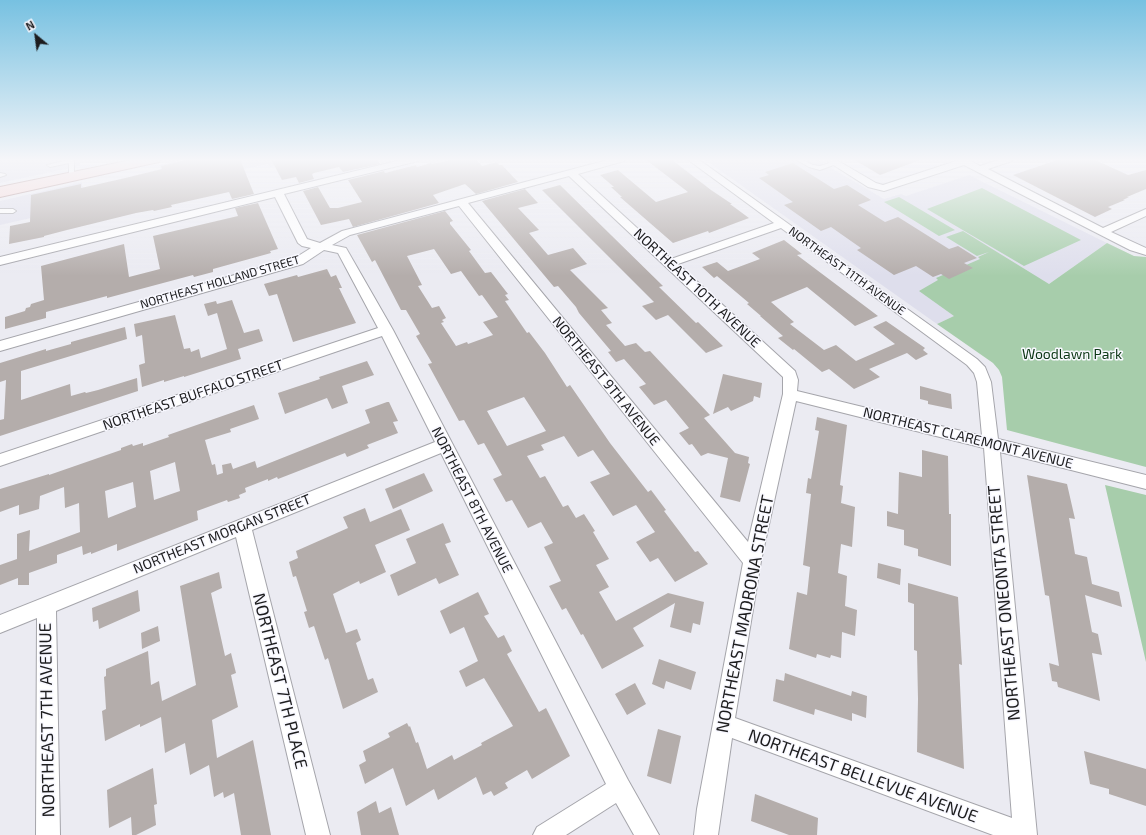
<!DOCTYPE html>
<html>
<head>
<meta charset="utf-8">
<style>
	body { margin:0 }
	#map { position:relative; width:1146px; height:835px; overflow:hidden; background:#ebebf2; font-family:"Exo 2",sans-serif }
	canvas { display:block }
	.north { position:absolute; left:16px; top:16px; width:40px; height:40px; -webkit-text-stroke:3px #f8f8ff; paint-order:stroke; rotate:331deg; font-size:11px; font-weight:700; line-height:16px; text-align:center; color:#1d1d1f }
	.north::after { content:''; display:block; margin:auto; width:14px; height:18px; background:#1d1d1f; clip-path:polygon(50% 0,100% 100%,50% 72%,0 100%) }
</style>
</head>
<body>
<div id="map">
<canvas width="1146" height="835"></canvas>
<div class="north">N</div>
</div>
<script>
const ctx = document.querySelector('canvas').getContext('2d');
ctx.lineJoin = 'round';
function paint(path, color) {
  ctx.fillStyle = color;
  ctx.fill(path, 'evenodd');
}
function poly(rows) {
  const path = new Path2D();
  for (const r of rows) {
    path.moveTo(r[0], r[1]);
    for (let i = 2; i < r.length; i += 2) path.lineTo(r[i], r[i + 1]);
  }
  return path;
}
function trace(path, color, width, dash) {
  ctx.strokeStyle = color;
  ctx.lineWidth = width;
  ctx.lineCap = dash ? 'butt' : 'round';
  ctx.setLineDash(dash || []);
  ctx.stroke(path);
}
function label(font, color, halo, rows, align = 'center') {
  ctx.font = font + ' "Exo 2",sans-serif';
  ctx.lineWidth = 3;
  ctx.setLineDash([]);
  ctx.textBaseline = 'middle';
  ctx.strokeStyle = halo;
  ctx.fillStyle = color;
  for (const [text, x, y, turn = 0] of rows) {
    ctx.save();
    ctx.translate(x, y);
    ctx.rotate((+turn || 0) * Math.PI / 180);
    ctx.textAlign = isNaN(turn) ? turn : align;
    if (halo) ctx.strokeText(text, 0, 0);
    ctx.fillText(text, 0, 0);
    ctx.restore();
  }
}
paint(poly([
	[0,159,80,159,80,166,0,183],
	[191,159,308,159,270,167,268,164,164,187,160,165],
	[704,159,816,159,884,199,901,194,906,196,969,175,1107,243,1049,284,954,316,937,324],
	[82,182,84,206,0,225,0,201]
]), '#dedeec');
paint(poly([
	[982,188,1081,240,1024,266,927,209],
	[899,197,911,204,955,230,939,236,884,202],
	[963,231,1049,284,1107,243,1134,256,1146,257,1146,467,1007,430,1002,377,999,370,993,363,937,324,954,316,919,291,938,280,936,278,980,259,978,257,989,252,977,256,946,237],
	[1105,485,1146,495,1146,662]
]), '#a7cdab');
paint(poly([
	[192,159,240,159,254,194,232,199,229,192,171,205,172,207,154,211,153,210,136,213,67,230,44,236,44,237,9,244,10,226,30,222,31,195,81,184,81,188,121,179,162,169,161,166],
	[282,159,377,159,380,164,343,172,339,167,314,173,312,174,314,179,299,183,296,177,282,180,272,161],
	[455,159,476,159,482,166,497,162,499,165,502,165,518,182,476,194,465,184,433,195,439,203,353,227,349,219,321,225,303,191,318,187,330,208,338,208,362,202,348,180,384,171,385,173,416,165,417,167,431,163,432,164],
	[645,159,671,159,711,190,732,204,730,204,749,218,709,233,708,231,673,243,620,197,622,197,611,187,614,187,600,175,618,170,656,202,688,192],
	[853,159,919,159,920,160,880,175],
	[1060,159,1093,159,1128,175,1146,170,1146,189,1127,197,1129,197,1123,200,1125,200,1108,207,1112,209,1095,217,1013,175],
	[793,163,834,189,847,185,871,200,858,205,885,222,898,217,949,249,958,246,977,258,964,263,973,268,949,279,941,274,933,277,916,266,894,275,857,250,861,248,831,227,821,231,784,205,793,202,759,178,769,175,765,172],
	[560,185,663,286,659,287,696,323,698,322,723,346,706,353,668,315,656,320,642,306,654,302,542,190],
	[525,189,538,203,518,208,539,230,529,233,548,255,573,248,587,264,570,270,608,308,601,310,612,323,606,325,625,346,636,343,645,352,650,351,710,415,704,418,735,453,749,457,748,463,750,464,740,502,720,497,728,458,708,453,701,456,692,444,689,445,679,433,689,428,666,400,654,405,639,387,646,384,624,359,616,362,608,352,611,351,579,313,576,307,558,286,554,287,482,201],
	[258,203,278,249,270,251,271,253,213,269,213,272,194,277,193,275,107,298,107,296,46,312,46,318,5,329,5,317,25,311,26,308,30,307,31,304,44,300,41,266,124,244,129,277,160,269,153,236,238,216,235,208],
	[445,211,453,221,450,222,450,224,471,250,469,251,485,273,491,272,508,294,505,295,509,300,505,301,527,333,529,332,545,353,567,387,570,385,610,443,648,492,651,490,666,510,664,511,695,552,698,551,708,564,675,582,658,558,650,562,636,542,655,532,636,505,613,516,590,482,610,474,593,450,578,457,564,436,541,445,544,450,527,456,540,478,545,476,563,507,568,505,576,518,584,514,595,531,593,532,609,559,596,565,609,587,599,592,616,621,668,593,704,602,700,625,693,623,691,633,670,627,675,603,633,628,644,646,602,669,583,634,581,635,566,608,562,610,549,586,561,581,544,547,553,543,541,522,528,528,512,500,506,502,493,479,502,475,484,443,478,445,464,420,459,421,428,364,432,363,416,336,420,334,406,310,401,310,375,260,372,262,357,235],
	[434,249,451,274,461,271,479,296,482,295,498,317,483,322,493,335,468,344,467,342,456,346,441,323,444,322,442,320,446,318,439,306,432,308,418,286,422,285,407,256],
	[524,397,546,431,507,446,487,411],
	[784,240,802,254,797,255,878,316,855,326,807,287,771,302,794,322,790,324,824,350,836,345,856,361,895,344,873,327,886,321,925,348,923,350,928,354,916,360,907,353,869,369,880,377,854,389,829,369,822,372,794,349,793,350,778,338,783,336,760,316,761,316,747,304,749,303,717,276,714,278,702,267,717,262,728,271,760,259,752,253],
	[327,269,331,277,336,275,342,288,339,288,356,323,293,342,277,294,269,296,264,284,297,275,298,277],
	[232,300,244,333,259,329,263,341,238,349,241,359,184,377,184,376,164,382,164,380,142,387,139,365,145,363,142,335,136,337,134,324,175,315,184,349,190,348,191,352,199,349,201,358,227,349,217,313,208,316,204,304,216,301,217,304],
	[125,327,127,339,21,371,21,400,70,384,71,396,85,392,86,393,98,390,137,378,138,391,0,436,0,420,4,419,6,380,0,382,0,363,46,349,46,351,71,344,71,342],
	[367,361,374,375,342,386,348,403,332,409,327,398,285,414,278,393,320,379,319,377],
	[723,374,762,383,760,398,754,396,753,401,731,411,728,407,713,414],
	[920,386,951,394,952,409,928,404,928,401,920,399],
	[387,402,389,402,398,421,393,422,398,433,367,445,369,448,347,457,345,453,278,479,277,477,268,481,268,479,245,488,246,492,239,495,240,498,228,502,227,500,197,511,198,520,117,551,117,544,91,554,91,552,83,555,82,546,57,555,57,563,29,573,29,585,18,585,18,578,0,585,0,565,17,559,17,534,30,530,29,551,80,532,79,503,65,508,64,487,40,496,39,509,19,515,19,505,0,512,0,489,49,474,49,475,121,450,121,448,132,444,133,446,143,443,143,446,169,437,168,435,254,405,259,419,230,429,231,432,205,440,212,465,215,464,217,475,223,473,222,465,231,463,233,469,255,461,257,468,370,423,365,410],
	[175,462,180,491,154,500,150,471],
	[133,482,136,507,108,518,105,491],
	[817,417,847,425,840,485,843,486,841,503,855,507,852,547,841,544,838,573,847,576,845,606,857,610,855,636,842,632,841,658,831,655,830,658,817,654,816,658,789,649,797,592,807,595,810,567,803,565,811,494,806,493,808,478,811,479,819,431,815,430],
	[922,450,948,456,949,514,951,514,951,566,918,556,918,549,904,545,904,530,887,526,887,511,898,514,899,472,922,477],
	[424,473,433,491,393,509,385,489],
	[1027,475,1067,484,1075,519,1069,518,1075,554,1087,557,1092,584,1119,592,1122,607,1085,595,1092,632,1098,634,1102,655,1092,653,1100,701,1058,687,1057,682,1052,681,1049,663,1059,666,1049,596,1045,595],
	[365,508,370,522,401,509,410,530,375,545,386,572,360,584,359,581,333,594,346,633,357,629,361,640,356,643,368,680,373,678,378,692,343,709,328,658,325,660,314,626,309,628,304,612,307,611,296,576,293,577,289,562,298,558,296,551,348,528,343,517],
	[443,523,451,542,445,544,459,575,439,584,436,578,398,596,390,575,416,563,406,539],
	[878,563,901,569,900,585,877,578],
	[219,572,222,588,211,593,225,656,231,653,236,673,231,675,238,707,212,720,217,758,253,740,271,835,241,835,234,793,224,798,223,792,214,797,209,765,190,775,185,743,165,753,161,717,140,727,140,724,105,741,102,711,106,709,104,677,106,676,106,669,148,651,151,685,159,681,162,701,196,685,180,586],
	[908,583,958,597,962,665,959,664,964,769,917,752,918,699,917,651,914,650,914,604,908,602],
	[138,590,140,611,99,629,98,620,93,622,92,608],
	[478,592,489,614,484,616,498,638,504,635,512,651,507,654,539,712,546,708,570,756,532,779,527,770,505,783,508,788,494,796,491,791,483,795,476,777,438,800,434,789,406,806,393,768,365,784,359,765,366,761,363,751,390,737,388,733,407,723,409,727,410,726,416,743,418,742,427,769,452,755,454,760,482,745,481,743,513,726,484,678,466,687,459,671,478,661,464,627,450,634,440,611],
	[158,626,160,641,142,649,141,633],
	[659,659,696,672,691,690,666,681,664,689,652,684],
	[785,673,851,696,852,691,867,696,866,718,852,713,852,721,815,709,814,715,773,701,776,679,784,681],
	[635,683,646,704,627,715,615,694],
	[658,729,681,736,671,784,647,776],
	[1084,751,1146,769,1146,806,1109,794,1109,789,1090,784],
	[153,768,157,804,154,805,156,825,136,835,132,835,131,817,109,828,107,790],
	[755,794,818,818,817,835,789,835,751,821],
	[376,801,379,813,391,807,399,835,361,835,357,812]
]), '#b4adab');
const service = poly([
	[69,159,74,159,74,177,69,176,69,163,50,167,47,165,68,160,69,159],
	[795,159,801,159,813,165,820,166,836,161,839,163,820,170,809,167,795,159],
	[0,173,5,174,6,175,0,177,0,173],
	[0,209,13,209,16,211,13,213,0,213,0,209]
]);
const minor = poly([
	[405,159,420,159,418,161,284,194,307,239,320,243,342,231,611,159,626,159,624,161,578,174,671,259,774,223,687,159,698,159,977,359,985,367,991,382,998,439,1146,475,1146,489,1000,452,1037,835,993,835,732,738,718,835,694,835,697,809,743,563,459,206,350,235,332,245,346,248,393,330,628,780,659,835,634,835,616,803,566,835,533,835,537,827,606,784,441,453,252,530,330,835,306,835,236,537,56,611,60,835,36,835,37,618,0,633,0,615,435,442,382,336,0,466,0,454,378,328,338,253,324,250,303,264,0,351,0,341,295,258,311,248,302,246,298,243,275,197,0,265,0,257,405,159],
	[569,176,783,377,783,394,748,542,468,203,569,176],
	[781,228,967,365,974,373,977,382,982,436,797,391,798,380,795,371,678,264,781,228],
	[796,401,984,448,1012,818,735,718,761,561,796,401],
	[824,159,835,159,876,183,883,185,956,161,955,159,968,159,980,166,1001,159,1014,159,1012,161,988,169,1103,228,1146,209,1146,216,1111,232,1146,248,1146,255,1130,250,964,165,884,191,868,187,824,159]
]);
const primary = poly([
	[136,159,161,159,159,162,154,163,0,197,0,187,136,159]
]);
trace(service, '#a5a5ab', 2);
trace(minor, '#a5a5ab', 2);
trace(primary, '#a98484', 2);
paint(service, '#fff');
paint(minor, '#fff');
paint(primary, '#f8d7d6');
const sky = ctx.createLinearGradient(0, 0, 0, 276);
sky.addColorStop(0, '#77c1e1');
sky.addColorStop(0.58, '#f6f6f9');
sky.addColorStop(1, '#f6f6f900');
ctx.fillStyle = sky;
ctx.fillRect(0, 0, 1146, 276);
label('12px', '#1d1d1f', '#f8f8ff', [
	["NORTHEAST 11TH AVENUE",847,271,36],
	["NORTHEAST HOLLAND STREET",220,282,-16]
]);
label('14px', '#1d1d1f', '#f8f8ff', [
	["NORTHEAST 10TH AVENUE",697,288,43],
	["NORTHEAST 9TH AVENUE",606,381,51],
	["NORTHEAST BUFFALO STREET",193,395,-19],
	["NORTHEAST CLAREMONT AVENUE",968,438,14],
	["NORTHEAST 8TH AVENUE",472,500,63],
	["NORTHEAST MORGAN STREET",222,534,-22]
]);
label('14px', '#0b3715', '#f8f8ff', [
	["Woodlawn Park",1072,354]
]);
label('17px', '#1d1d1f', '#f8f8ff', [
	["NORTHEAST ONEONTA STREET",1004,603,-95],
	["NORTHEAST MADRONA STREET",745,614,-79],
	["NORTHEAST 7TH PLACE",280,681,76],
	["NORTHEAST 7TH AVENUE",47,720,-91],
	["NORTHEAST BELLEVUE AVENUE",863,776,20]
]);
</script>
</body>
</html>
